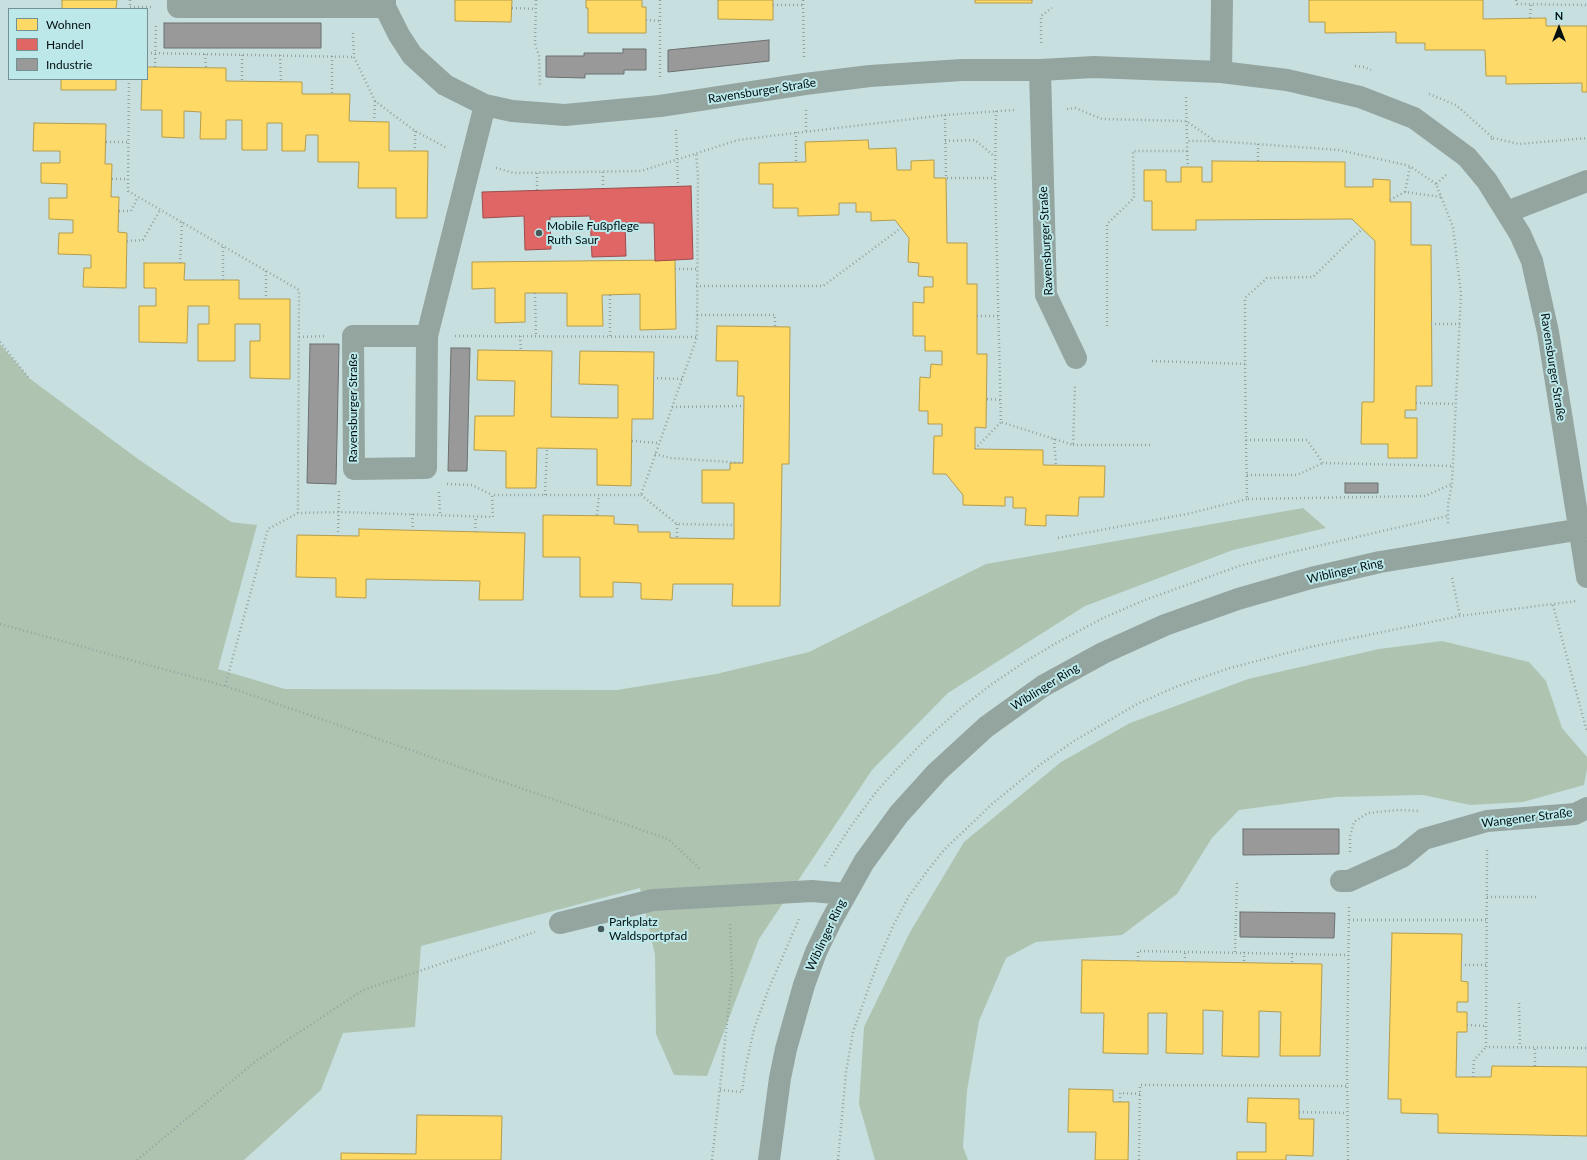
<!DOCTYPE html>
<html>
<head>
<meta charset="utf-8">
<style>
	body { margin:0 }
	#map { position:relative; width:1587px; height:1160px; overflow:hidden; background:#c8dfe0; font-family:Lato,sans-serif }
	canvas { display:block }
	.legend { position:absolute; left:8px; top:8px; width:140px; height:72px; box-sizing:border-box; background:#bde8ea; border:1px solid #729193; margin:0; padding:5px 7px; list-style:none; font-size:12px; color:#020f10 }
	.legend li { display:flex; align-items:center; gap:8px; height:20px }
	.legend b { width:20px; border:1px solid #729193 }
	.north { position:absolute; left:1539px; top:8px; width:40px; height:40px; -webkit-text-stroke:3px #bde8ea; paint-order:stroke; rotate:0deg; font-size:11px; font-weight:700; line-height:16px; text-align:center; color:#020f10 }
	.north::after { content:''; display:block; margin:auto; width:14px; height:18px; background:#020f10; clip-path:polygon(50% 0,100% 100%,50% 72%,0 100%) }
</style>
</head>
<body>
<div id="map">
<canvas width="1587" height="1160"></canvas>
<ul class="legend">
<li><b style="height:11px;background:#ffd966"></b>Wohnen</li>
<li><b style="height:11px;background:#e06666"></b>Handel</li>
<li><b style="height:11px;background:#999"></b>Industrie</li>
</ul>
<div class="north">N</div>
</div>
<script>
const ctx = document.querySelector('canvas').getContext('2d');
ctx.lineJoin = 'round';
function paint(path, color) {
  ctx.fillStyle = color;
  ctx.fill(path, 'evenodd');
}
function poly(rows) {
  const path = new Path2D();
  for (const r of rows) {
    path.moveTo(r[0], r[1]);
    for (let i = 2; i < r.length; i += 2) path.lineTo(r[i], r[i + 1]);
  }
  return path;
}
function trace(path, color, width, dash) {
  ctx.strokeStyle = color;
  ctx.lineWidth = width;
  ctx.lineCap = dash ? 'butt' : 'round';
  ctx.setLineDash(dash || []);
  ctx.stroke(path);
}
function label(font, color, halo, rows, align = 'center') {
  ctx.font = font + ' Lato,sans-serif';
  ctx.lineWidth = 4;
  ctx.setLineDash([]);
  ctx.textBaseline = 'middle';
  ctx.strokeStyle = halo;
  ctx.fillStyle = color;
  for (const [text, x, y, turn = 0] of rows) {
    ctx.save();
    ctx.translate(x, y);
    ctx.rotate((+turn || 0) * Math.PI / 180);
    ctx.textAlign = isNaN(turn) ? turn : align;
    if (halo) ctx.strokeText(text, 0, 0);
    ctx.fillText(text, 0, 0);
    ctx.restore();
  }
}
paint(poly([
	[0,344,29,378,138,459,231,522,257,525,218,669,285,689,617,690,716,674,809,652,986,564,1303,508,1326,528,1233,550,1085,606,948,693,872,770,759,939,707,1076,674,1075,656,1034,655,955,640,888,421,946,415,1027,343,1033,321,1090,244,1160,0,1160],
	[1442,641,1529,662,1546,681,1562,728,1587,757,1587,769,1584,785,1523,802,1470,805,1423,795,1336,797,1239,810,1212,838,1177,894,1122,935,1036,942,1006,958,979,1021,967,1091,963,1147,968,1160,875,1160,859,1104,864,1027,910,932,964,842,1061,762,1130,723,1248,679,1379,649]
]), '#aec4b1');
const homes = poly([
	[62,0,117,0,116,9,62,9,62,0],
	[455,0,512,0,511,22,455,21,455,0],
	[586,0,642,0,642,7,646,7,646,33,588,33,588,8,586,8,586,0],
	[718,0,773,0,773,20,718,19,718,0],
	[975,0,1032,0,1032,3,975,3,975,0],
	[1309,0,1483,0,1483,19,1546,18,1546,26,1587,26,1587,92,1582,92,1582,83,1506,84,1506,76,1486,76,1485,50,1425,50,1425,43,1396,43,1396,32,1325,33,1325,22,1309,22,1309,0],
	[147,67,226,68,226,81,302,82,302,94,350,94,349,121,389,122,389,151,428,151,427,218,396,218,396,188,358,188,359,162,318,162,318,135,306,135,305,151,282,151,282,123,267,123,267,150,242,150,242,120,226,120,226,139,200,139,201,112,184,111,184,138,162,137,162,110,141,110,142,79,147,79,147,67],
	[61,79,116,79,116,90,61,90,61,79],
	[34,123,106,124,105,164,112,164,111,197,119,197,118,232,127,233,126,288,83,287,84,268,91,268,91,255,58,254,59,233,73,233,73,220,49,219,49,198,67,198,67,184,41,183,41,163,60,163,60,151,33,151,34,123],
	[868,140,869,149,896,148,897,170,911,170,911,161,934,160,934,178,946,178,947,243,967,243,967,284,977,284,977,354,987,354,986,428,975,427,975,449,1043,450,1043,465,1105,466,1104,497,1079,497,1078,516,1046,515,1046,526,1025,525,1026,508,1013,508,1013,497,1005,497,1005,506,963,505,963,495,946,474,933,474,934,436,942,436,942,424,928,424,928,411,919,411,920,377,930,378,931,364,942,365,942,351,925,351,925,336,913,336,913,302,924,303,924,287,933,287,933,277,918,276,919,263,908,262,909,238,895,220,871,221,871,212,856,212,856,203,839,203,839,215,798,216,798,208,773,208,773,184,759,184,759,163,806,162,805,142,868,140],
	[1212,161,1345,162,1345,187,1373,187,1373,179,1390,180,1390,202,1411,202,1411,245,1431,245,1432,386,1416,386,1416,410,1405,410,1405,418,1417,418,1417,458,1388,458,1388,444,1361,444,1362,402,1374,402,1375,241,1352,219,1196,220,1196,230,1152,230,1152,201,1144,201,1144,170,1166,170,1166,182,1181,182,1181,167,1202,167,1202,182,1212,182,1212,161],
	[675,260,676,329,640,330,640,294,602,295,603,326,567,326,567,293,525,293,525,322,495,323,495,288,472,289,472,262,675,260],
	[144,263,185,263,184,280,239,280,239,299,290,299,290,379,250,378,250,341,260,341,260,324,235,324,235,361,198,361,198,324,209,324,209,306,188,306,187,343,139,342,139,306,156,306,156,288,144,288,144,263],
	[717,326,790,327,789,464,782,464,780,606,732,606,733,584,673,584,672,600,641,599,641,583,613,582,613,597,580,597,580,557,543,557,543,515,614,516,614,524,638,525,638,532,670,532,670,538,734,539,734,503,702,503,702,470,730,470,730,463,743,463,744,396,737,396,738,361,716,361,717,326],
	[478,350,552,351,551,417,618,418,618,385,579,384,580,351,654,352,653,419,632,419,631,486,597,485,597,449,537,448,536,488,506,488,506,451,474,450,475,416,514,416,515,381,477,380,478,350],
	[359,529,525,533,523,600,479,600,480,581,366,579,366,598,336,597,336,578,296,577,297,535,359,536,359,529],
	[1392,933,1462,934,1461,981,1468,982,1468,1002,1457,1002,1457,1012,1467,1012,1467,1032,1457,1032,1456,1077,1491,1077,1492,1066,1587,1067,1587,1136,1438,1133,1438,1114,1401,1113,1401,1099,1388,1099,1392,933],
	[1082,960,1322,964,1320,1056,1280,1056,1281,1012,1259,1011,1259,1057,1222,1056,1223,1011,1203,1010,1203,1054,1166,1053,1167,1013,1148,1013,1148,1054,1103,1053,1104,1013,1081,1013,1082,960],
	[1069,1089,1113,1090,1113,1102,1129,1102,1128,1160,1095,1160,1096,1132,1068,1132,1069,1089],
	[1248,1098,1299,1099,1299,1119,1314,1119,1313,1156,1286,1155,1286,1160,1237,1160,1237,1152,1266,1152,1266,1123,1247,1122,1248,1098],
	[417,1115,502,1116,501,1160,341,1160,341,1153,416,1154,417,1115]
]);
paint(homes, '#ffd966');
trace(homes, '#b39c4c', 1);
const shops = poly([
	[691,186,693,259,655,261,654,223,625,223,626,256,592,257,590,216,550,217,551,249,525,250,524,216,483,218,482,192,691,186]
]);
paint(shops, '#e06666');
trace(shops, '#9d4c4c', 1);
const industry = poly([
	[164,23,321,23,321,48,164,48,164,23],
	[769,40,769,61,668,72,668,50,769,40],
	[623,49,646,49,646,70,624,70,624,74,585,74,585,78,546,77,546,56,584,56,584,53,623,53,623,49],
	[310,344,339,344,336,484,307,483,310,344],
	[451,348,470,348,467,471,448,471,451,348],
	[1345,483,1378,483,1378,493,1345,493,1345,483],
	[1243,829,1339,829,1339,854,1243,855,1243,829],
	[1240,912,1335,913,1334,938,1240,937,1240,912]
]);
paint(industry, '#999');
trace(industry, '#6c7070', 1);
trace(poly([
	[536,0,535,43,539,56,540,87],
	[660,0,660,80],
	[803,0,804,57],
	[1516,0,1517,4,1587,5],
	[773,5,803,5],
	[130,7,152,7],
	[512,8,536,9],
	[130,9,130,0],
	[1530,18,1531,4],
	[646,20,660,21],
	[353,33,354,57,375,101,415,131,447,148],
	[1041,43,1041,16,1052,8],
	[147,53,354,57],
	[205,54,206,68],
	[242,55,242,81],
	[280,55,281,81],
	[332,56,332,94],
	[1355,66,1364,67,1371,70],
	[155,67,156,23],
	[129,79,128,191,299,290,298,513],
	[1429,94,1456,105,1493,138,1489,141],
	[1186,97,1187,141],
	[1067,109,1075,108,1102,119,1186,121,1215,141,1339,150,1410,166,1436,184],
	[806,110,806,131],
	[996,111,995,178,1001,422,1073,445,1075,385],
	[945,115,946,178,995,178],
	[374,122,375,101],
	[676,130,678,186],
	[415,131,415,151],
	[796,132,796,162],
	[1493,138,1519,144,1587,138],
	[945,141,975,140,994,156],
	[106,142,128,142],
	[1258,144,1258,161],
	[1187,151,1188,167],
	[496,168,514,173,641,171,738,140,945,115,1014,110],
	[603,172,603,188],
	[537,173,537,190],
	[1446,175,1436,184,1453,227,1461,294,1452,484,1448,504,1448,525],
	[112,179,128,179],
	[1405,192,1410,166],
	[1390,200,1405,192,1441,197],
	[119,211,131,211,138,197],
	[127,241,143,240,160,210],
	[223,247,223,280],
	[180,263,182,222],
	[675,269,697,269],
	[266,271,266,299],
	[696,286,823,286,901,228],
	[535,293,536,336],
	[610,295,610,336],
	[697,315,775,315,775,327],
	[977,316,998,316],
	[1431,324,1460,324],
	[1107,326,1107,224,1134,198,1133,151,1187,151,1187,141,1214,141],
	[455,336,697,337],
	[520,336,521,350],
	[299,337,327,336],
	[0,342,29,378],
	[1152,361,1245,364,1245,298,1267,278,1313,277,1362,229],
	[1245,364,1246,440,1307,440,1323,463,1452,466],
	[653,378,682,379],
	[987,399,1001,400],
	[1416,403,1455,404],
	[672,407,743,406],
	[1054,439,1056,465],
	[1246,440,1247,499,1425,496,1452,484],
	[632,441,659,443],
	[1073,445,1151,445],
	[975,449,1001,422],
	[655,454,671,458,743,463],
	[1247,475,1297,475,1323,463],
	[447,484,472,485,492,495],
	[439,492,440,515],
	[545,495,547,448],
	[641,495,677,524,734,525],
	[412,514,413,530],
	[597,515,599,495],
	[677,524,677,538],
	[475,532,476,516],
	[338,536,339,491],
	[1058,538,1187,514,1247,499],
	[1452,578,1460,616],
	[1553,605,1587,732],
	[0,624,225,686,668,839,701,870],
	[225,686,268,529,298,513,339,512,493,517,492,495,641,495,697,337,698,176,696,153],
	[1487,850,1486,1047,1587,1048],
	[1350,852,1350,837,1354,822,1368,813,1398,810,1420,811],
	[825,866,851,826,877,791,893,773,927,738,961,708,992,684,1026,661,1060,641,1103,618,1145,600,1239,566,1288,553,1447,516],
	[1487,897,1536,897],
	[1349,920,1487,920],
	[1235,952,1237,881],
	[1244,952,1244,962],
	[1292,953,1292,963],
	[1138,961,1138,951,1348,955],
	[1185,962,1185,952],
	[1461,965,1486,965],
	[1519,1003,1520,1047],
	[1467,1025,1486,1026],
	[1535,1066,1535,1047],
	[1473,1077,1474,1060,1486,1047],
	[720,1090,742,1092,745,1070,754,1029,769,988,799,919],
	[1120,1102,1120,1093,1140,1094],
	[1299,1112,1347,1113],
	[137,1160,256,1061,363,990,535,932],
	[712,1160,732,977,730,923],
	[838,1160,846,1072,853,1032,880,956,894,924,909,896,928,870,944,850,992,804,1041,764,1074,741,1137,704,1178,686,1230,668,1310,647,1460,616,1576,601],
	[1139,1160,1140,1085,1347,1086],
	[1348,1160,1347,1067,1349,907]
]), '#94a4a1', 2.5, [1, 3]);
trace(poly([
	[178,0,178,7,385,7],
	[385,0,385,7,399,35,412,55,445,85,485,105,512,111,565,115,660,106,805,84,870,76,962,70,1040,70,1094,67,1221,72,1287,80,1360,97,1414,118,1467,157,1487,181,1520,234,1532,261,1548,332,1587,577],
	[1040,70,1046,295,1076,358],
	[1221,72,1222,0],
	[1507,212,1587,181],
	[427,336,353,336,354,469,426,468,427,336,485,105],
	[1341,881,1349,881,1402,857,1424,839,1487,821,1575,814,1587,808],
	[560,923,653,900,812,891,846,894],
	[769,1160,780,1078,786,1049,804,985,816,952,831,921,864,862,899,814,937,772,986,727,1043,686,1103,653,1165,625,1238,599,1311,578,1380,562,1587,528]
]), '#94a5a0', 22);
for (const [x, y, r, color] of [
	[539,233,4,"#475859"],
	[601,929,4,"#475859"]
]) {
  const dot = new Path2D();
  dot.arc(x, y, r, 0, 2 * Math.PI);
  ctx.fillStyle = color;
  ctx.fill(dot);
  trace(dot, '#bde8ea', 1.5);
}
label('12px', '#020f10', '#bde8ea', [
	["Ravensburger Straße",762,91,-9],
	["Ravensburger Straße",1046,241,-93],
	["Ravensburger Straße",1553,367,81],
	["Ravensburger Straße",353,408,-90],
	["Wiblinger Ring",1345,571,-13],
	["Wiblinger Ring",1045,687,-32],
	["Wangener Straße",1527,818,-7],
	["Wiblinger Ring",826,935,-65]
]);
label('12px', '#020f10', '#bde8ea', [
	["Mobile Fußpflege",547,226],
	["Ruth Saur",547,240],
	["Parkplatz",609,922],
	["Waldsportpfad",609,936]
], 'left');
</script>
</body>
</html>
